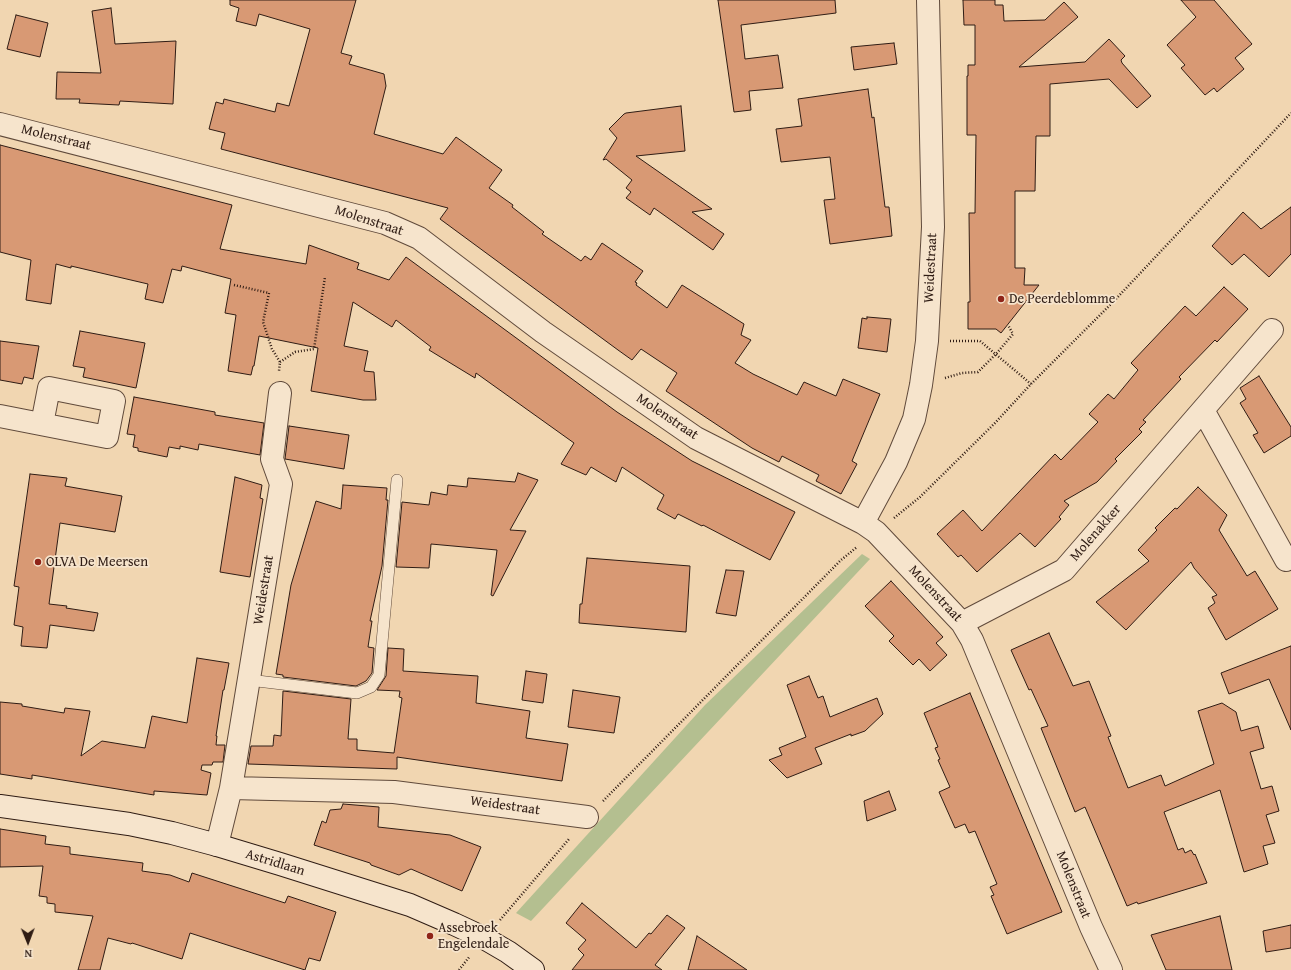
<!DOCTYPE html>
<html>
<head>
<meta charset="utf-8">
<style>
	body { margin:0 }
	#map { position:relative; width:1291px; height:970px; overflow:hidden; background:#f1d6b1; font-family:"Gentium Book Plus",serif }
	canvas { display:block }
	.north { position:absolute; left:8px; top:922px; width:40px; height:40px; -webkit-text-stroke:3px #f6e4cc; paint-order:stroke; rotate:179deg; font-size:11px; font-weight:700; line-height:16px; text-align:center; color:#2f1c14 }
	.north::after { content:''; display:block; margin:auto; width:14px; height:18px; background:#2f1c14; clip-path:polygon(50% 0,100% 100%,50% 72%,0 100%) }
</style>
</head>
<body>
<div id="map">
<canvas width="1291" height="970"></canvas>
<div class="north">N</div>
</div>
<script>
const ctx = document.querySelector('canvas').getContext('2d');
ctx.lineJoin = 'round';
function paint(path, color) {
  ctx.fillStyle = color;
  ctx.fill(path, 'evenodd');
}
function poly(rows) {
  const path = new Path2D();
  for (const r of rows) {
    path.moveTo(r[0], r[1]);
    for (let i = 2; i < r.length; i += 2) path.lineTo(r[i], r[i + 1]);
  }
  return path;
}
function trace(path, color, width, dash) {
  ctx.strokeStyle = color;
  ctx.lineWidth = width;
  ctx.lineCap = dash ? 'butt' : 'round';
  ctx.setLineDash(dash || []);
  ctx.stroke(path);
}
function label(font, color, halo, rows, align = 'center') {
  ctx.font = font + ' "Gentium Book Plus",serif';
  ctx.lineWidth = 3.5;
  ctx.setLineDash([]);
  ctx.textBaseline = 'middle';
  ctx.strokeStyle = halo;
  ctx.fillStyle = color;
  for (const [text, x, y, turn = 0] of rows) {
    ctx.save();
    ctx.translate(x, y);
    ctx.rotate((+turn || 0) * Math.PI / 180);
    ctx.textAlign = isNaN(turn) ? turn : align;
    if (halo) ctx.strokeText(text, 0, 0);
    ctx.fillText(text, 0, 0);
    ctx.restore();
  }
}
paint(poly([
	[862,554,870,559,531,921,516,913,705,705]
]), '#b4bf90');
const building = poly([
	[230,0,356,0,341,53,352,56,349,64,384,74,386,86,374,134,443,154,456,137,502,170,489,188,513,205,512,207,544,232,542,234,581,261,585,256,591,260,602,243,643,271,635,282,637,283,636,285,667,308,682,285,744,324,741,335,751,340,735,363,753,374,797,395,804,382,836,396,843,379,880,394,852,461,857,464,841,494,816,481,819,475,782,456,779,462,752,448,666,391,677,373,641,349,632,360,618,350,440,219,448,208,221,149,225,133,209,129,216,102,223,104,224,99,275,112,277,103,289,106,310,29,259,14,256,26,236,21,239,8,230,5,230,0],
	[718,0,835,0,836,13,741,25,745,59,778,55,783,88,749,91,751,110,734,112,718,0],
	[963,0,995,0,995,5,1003,5,1004,21,1045,20,1064,2,1078,17,1019,67,1085,62,1109,39,1125,56,1121,60,1122,63,1151,96,1137,108,1109,79,1050,84,1050,136,1036,136,1035,191,1015,191,1015,268,1025,268,1024,285,1039,285,1001,333,996,329,968,329,968,302,970,302,969,213,975,213,976,135,967,135,967,76,968,76,968,65,975,65,975,25,964,25,963,0],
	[1181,0,1214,0,1252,44,1235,58,1244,69,1217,92,1214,88,1205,95,1181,68,1185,65,1167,45,1196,17,1181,0],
	[111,8,115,44,176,41,173,104,120,101,119,105,79,103,80,99,56,99,57,72,101,73,92,11,111,8],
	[16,15,48,23,40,57,7,49,16,15],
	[894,43,897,64,854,70,851,47,894,43],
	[868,89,872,118,874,117,885,207,889,207,892,236,830,244,824,200,835,199,830,157,781,162,776,129,802,126,798,99,868,89],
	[681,106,685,151,636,156,712,209,692,212,724,234,713,250,654,208,650,215,626,198,631,192,626,188,632,180,606,159,603,160,617,138,609,129,624,114,626,113,681,106],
	[0,145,232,205,220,249,306,264,309,245,359,263,357,269,389,280,406,257,617,412,692,461,795,512,770,560,703,525,702,526,678,514,675,519,657,509,664,495,622,467,616,482,591,467,586,475,561,464,574,443,476,373,475,378,429,350,431,347,396,320,392,327,353,302,344,346,368,351,364,371,374,372,376,400,363,400,311,391,318,348,259,336,254,366,253,366,251,375,228,371,236,315,225,313,231,279,182,266,181,271,172,269,163,303,145,299,148,284,71,266,71,268,56,264,51,304,26,300,31,260,0,252,0,145],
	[1291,207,1291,254,1269,277,1244,254,1232,265,1212,246,1243,212,1261,229,1291,207],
	[1224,287,1248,309,1217,342,1215,340,1179,377,1181,379,1143,420,1146,422,1139,429,1142,432,1115,459,1117,461,1097,482,1064,501,1069,505,1059,517,1061,519,1035,547,1020,533,977,572,961,555,958,557,937,534,963,510,982,531,1055,454,1061,460,1098,422,1089,414,1108,394,1114,399,1138,370,1131,363,1185,306,1196,316,1224,287],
	[867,317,891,319,887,352,858,348,862,318,867,319,867,317],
	[80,331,145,343,136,388,83,377,85,368,73,366,80,331],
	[0,341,39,346,33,379,24,377,22,384,0,380,0,341],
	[1259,376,1291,427,1291,436,1264,453,1253,435,1258,433,1240,403,1246,399,1240,388,1259,376],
	[134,397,215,412,215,415,264,423,260,455,199,444,198,450,180,446,180,449,169,447,167,457,138,451,138,448,133,447,135,435,127,434,134,397],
	[289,426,349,435,344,469,285,459,289,426],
	[518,473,538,480,510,530,526,531,493,596,491,595,497,550,431,544,429,568,396,567,402,502,429,505,431,492,447,495,448,485,467,487,468,478,515,482,518,473],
	[30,474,67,478,65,486,122,496,115,532,60,523,49,604,67,606,66,608,98,613,94,631,50,625,47,648,21,646,23,627,14,625,19,587,14,586,30,474],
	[235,477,262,485,260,498,263,499,250,577,220,572,235,477],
	[343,485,387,488,386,500,388,500,382,566,370,621,372,621,368,647,374,648,372,673,366,681,356,686,283,677,283,675,276,674,291,585,316,501,341,509,343,485],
	[1198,487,1227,515,1219,530,1247,576,1255,571,1278,609,1226,640,1208,608,1215,603,1212,597,1217,595,1194,568,1191,562,1126,630,1096,602,1149,561,1138,550,1157,530,1155,528,1175,508,1177,509,1198,487],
	[587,558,690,566,686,632,579,623,580,604,582,604,587,558],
	[726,570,744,571,736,616,716,613,726,570],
	[891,581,943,637,936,643,947,655,930,671,919,659,913,665,889,641,894,636,865,606,891,581],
	[1049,633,1073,686,1089,681,1111,736,1108,737,1128,788,1161,775,1165,786,1214,764,1198,711,1222,703,1236,712,1241,731,1258,726,1264,748,1250,752,1261,789,1272,786,1279,811,1266,815,1275,843,1263,846,1268,864,1244,872,1220,790,1164,812,1178,850,1183,848,1185,853,1191,850,1194,855,1195,854,1207,883,1138,904,1137,902,1127,906,1085,807,1075,812,1041,728,1048,726,1031,689,1029,690,1011,650,1049,633],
	[1291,646,1291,730,1269,679,1229,694,1221,673,1291,646],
	[388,648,404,649,403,671,478,676,476,703,530,711,526,738,568,744,562,781,397,757,397,769,248,764,251,746,273,746,274,735,281,736,283,691,351,699,348,739,357,739,357,750,394,753,402,698,399,697,400,691,377,690,386,676,388,648],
	[197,658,229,663,224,690,223,690,216,736,217,736,216,745,225,745,223,762,213,762,212,765,202,765,201,770,211,773,207,795,154,791,154,795,32,775,32,779,0,774,0,702,22,704,22,706,64,713,65,708,90,711,81,756,102,741,145,748,152,716,187,723,197,658],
	[526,671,547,674,543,703,522,700,526,671],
	[809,676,818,698,823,696,830,717,877,698,883,714,865,731,851,736,851,734,815,748,822,764,787,778,769,760,782,755,779,748,806,737,787,685,809,676],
	[573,690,620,697,614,733,568,727,573,690],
	[970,693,1062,912,1007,934,991,896,994,895,990,887,997,884,975,831,969,833,965,824,955,828,939,792,950,787,938,760,940,759,935,748,938,747,924,713,970,693],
	[889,791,896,810,867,821,864,801,889,791],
	[343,804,379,807,378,827,450,835,481,847,462,891,411,869,399,875,371,865,370,863,314,845,322,821,326,823,330,810,341,809,343,804],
	[0,829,46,836,45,844,70,847,70,854,143,863,142,871,170,875,189,882,192,873,285,903,288,896,336,912,320,961,309,958,305,970,190,933,182,959,132,943,131,944,108,938,100,970,78,970,93,916,55,912,55,904,47,903,47,897,39,896,43,866,0,867,0,829],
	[582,903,636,948,649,933,651,934,667,915,685,928,655,965,662,970,572,970,584,955,578,949,586,940,566,923,582,903],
	[1220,916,1232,970,1166,970,1151,935,1220,916],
	[1291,925,1291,948,1266,952,1263,931,1291,925],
	[697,936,747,970,688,970,697,936]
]);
paint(building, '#d89974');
trace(building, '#2f1c14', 1);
const lane = poly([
	[249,680,357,693,371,687,379,675,397,480]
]);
const street = poly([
	[0,124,385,223,419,238,543,332,696,438,863,523,876,532,962,623,972,640,1091,927,1111,970],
	[1203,410,1286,560],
	[0,416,107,437,114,401,49,388,42,424],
	[863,523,896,462,914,419,921,385,927,341,933,227,928,0],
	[962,623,1064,570,1272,330],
	[231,788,281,484,272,459,280,393],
	[217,845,231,788,394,792,587,817]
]);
const secondary = poly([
	[0,806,129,824,172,833,217,845,280,864,410,905,454,924,484,938,508,952,533,970]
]);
trace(lane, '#604a3b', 12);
trace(street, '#604a3b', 24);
trace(secondary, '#2f1c14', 24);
trace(poly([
	[234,285,269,293,263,322,272,349,280,362,279,371],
	[950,341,980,341,1031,384],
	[280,362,295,352,314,349,325,277],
	[945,378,962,373,978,372,996,354,1013,334,1008,325],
	[894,518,920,497,995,423,1031,384,1114,301,1291,113],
	[603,801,841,560,857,547],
	[500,920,569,839],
	[459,970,470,956]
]), '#2f1c14', 2.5, [1, 2]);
trace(lane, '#f6e4cc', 11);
trace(street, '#f6e4cc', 22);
trace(secondary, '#f6e4cc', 22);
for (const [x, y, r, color] of [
	[1001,299,4,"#8f2418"],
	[38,562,4,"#8f2418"],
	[430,936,4,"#8f2418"]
]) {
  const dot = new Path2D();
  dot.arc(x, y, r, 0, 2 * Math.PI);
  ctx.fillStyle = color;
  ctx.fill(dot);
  trace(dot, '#f6e4cc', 1.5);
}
label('14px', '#2f1c14', '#f6e4cc', [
	["Molenstraat",56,138,14],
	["Molenstraat",369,221,18],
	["Weidestraat",931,268,-87],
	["Molenstraat",667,417,34],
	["Molenakker",1096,533,-49],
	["Weidestraat",264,590,-81],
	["Molenstraat",935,594,47],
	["Weidestraat",505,806,8],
	["Astridlaan",275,863,17],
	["Molenstraat",1073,885,68]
]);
label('14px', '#2f1c14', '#f6e4cc', [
	["De Peerdeblomme",1009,299],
	["OLVA De Meersen",46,562],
	["Assebroek",438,928],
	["Engelendale",438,944]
], 'left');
</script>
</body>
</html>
